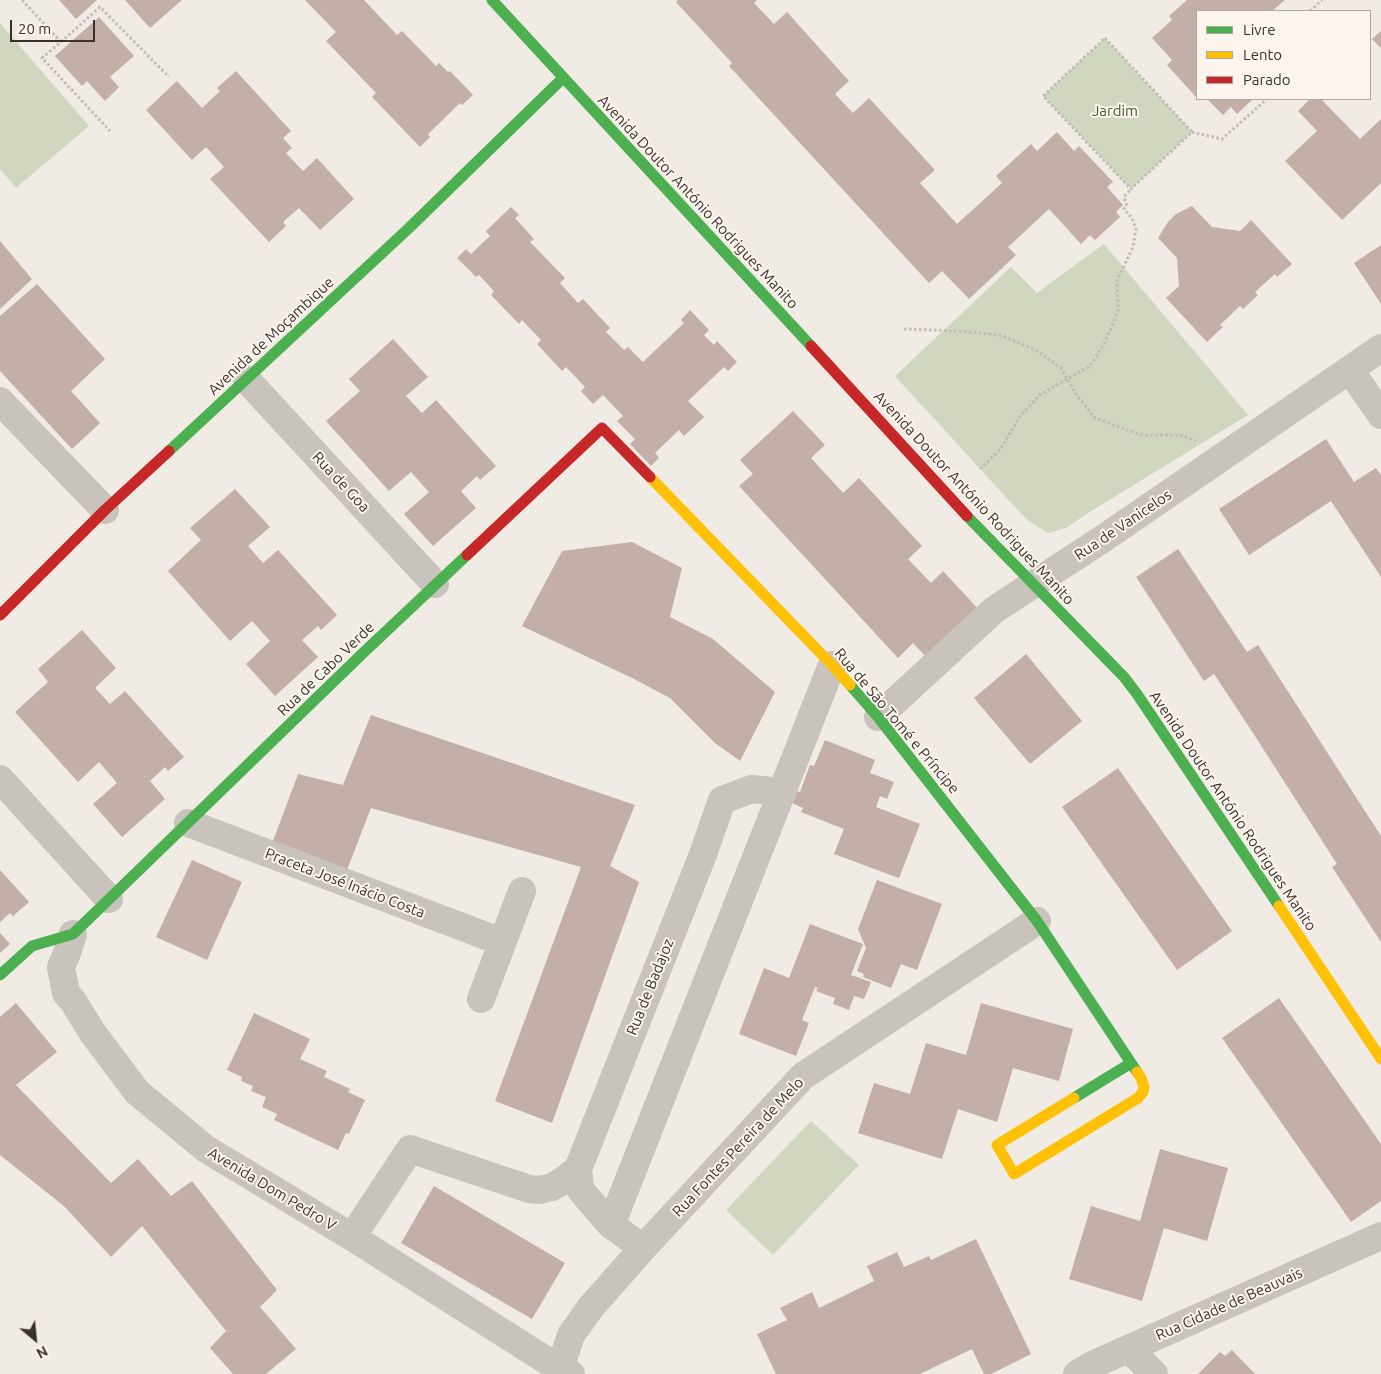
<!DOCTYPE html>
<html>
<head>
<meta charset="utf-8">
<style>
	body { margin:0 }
	#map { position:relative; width:1381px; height:1374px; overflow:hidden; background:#f0ebe5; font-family:Ubuntu,sans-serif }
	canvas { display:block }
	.legend { position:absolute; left:1196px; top:10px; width:175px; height:90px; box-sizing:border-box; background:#fbf5ee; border:1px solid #aea6a0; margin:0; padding:6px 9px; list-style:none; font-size:15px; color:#3b302b }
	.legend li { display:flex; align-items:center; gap:10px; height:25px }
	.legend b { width:25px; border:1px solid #aea6a0 }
	.north { position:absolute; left:10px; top:1314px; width:50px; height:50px; -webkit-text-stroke:4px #fbf5ee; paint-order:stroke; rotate:152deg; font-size:14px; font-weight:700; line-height:20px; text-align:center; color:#3b302b }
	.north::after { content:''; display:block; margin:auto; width:18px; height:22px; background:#3b302b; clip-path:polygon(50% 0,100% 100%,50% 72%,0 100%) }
	.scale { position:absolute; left:10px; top:20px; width:85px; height:22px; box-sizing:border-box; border:2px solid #3b302b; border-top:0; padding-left:6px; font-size:15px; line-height:18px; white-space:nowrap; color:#3b302b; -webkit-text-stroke:4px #fbf5ee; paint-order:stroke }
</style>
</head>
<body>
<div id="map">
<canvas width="1381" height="1374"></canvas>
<ul class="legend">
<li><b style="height:6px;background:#4caf50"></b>Livre</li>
<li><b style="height:6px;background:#ffc107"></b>Lento</li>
<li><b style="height:6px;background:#c62828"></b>Parado</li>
</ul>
<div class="north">N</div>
<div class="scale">20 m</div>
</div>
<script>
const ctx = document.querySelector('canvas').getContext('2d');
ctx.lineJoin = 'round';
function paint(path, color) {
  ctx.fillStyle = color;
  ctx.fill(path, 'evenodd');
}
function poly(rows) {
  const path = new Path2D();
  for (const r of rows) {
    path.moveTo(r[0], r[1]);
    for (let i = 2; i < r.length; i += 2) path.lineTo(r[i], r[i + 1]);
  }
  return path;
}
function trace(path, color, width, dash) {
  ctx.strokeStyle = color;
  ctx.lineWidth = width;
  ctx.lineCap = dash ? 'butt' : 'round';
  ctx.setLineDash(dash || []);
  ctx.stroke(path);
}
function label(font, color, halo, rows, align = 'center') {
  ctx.font = font + ' Ubuntu,sans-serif';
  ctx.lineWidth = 4;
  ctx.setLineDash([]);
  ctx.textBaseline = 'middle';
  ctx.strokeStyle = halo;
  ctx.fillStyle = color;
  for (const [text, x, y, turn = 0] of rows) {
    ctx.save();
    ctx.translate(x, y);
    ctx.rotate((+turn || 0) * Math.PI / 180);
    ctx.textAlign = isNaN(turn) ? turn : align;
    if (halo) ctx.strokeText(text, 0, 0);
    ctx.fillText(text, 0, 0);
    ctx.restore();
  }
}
paint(poly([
	[0,23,89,126,16,188,0,169],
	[1105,38,1192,132,1131,189,1043,96],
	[1104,244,1248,415,1088,513,1066,528,1048,533,1027,520,895,376,1011,267,1037,293],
	[811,1121,859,1165,773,1255,726,1210]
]), '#d1d6bf');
paint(poly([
	[59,0,97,0,76,19],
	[125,0,182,0,150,28],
	[305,0,364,0,397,35,402,31,436,66,439,63,448,72,450,71,473,95,462,105,460,103,428,134,430,137,420,147,372,97,376,93,326,41,336,32],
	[678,0,757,0,754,3,774,24,787,12,849,81,835,94,853,113,869,98,935,170,920,183,957,224,1002,183,996,176,1031,144,1037,151,1057,132,1074,151,1079,146,1113,182,1107,187,1123,205,1116,212,1120,217,1095,240,1090,235,1081,244,1049,209,1008,247,1016,255,969,299,942,271,929,283,729,66,732,63,676,2],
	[1187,0,1285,0,1272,11,1197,11,1197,95,1196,97,1167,65,1172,60,1152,38,1172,20,1169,16],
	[99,17,134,56,110,77,119,87,105,101,87,81,82,86,55,56],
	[1381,31,1381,48,1372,39],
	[236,71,291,131,283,138,292,148,286,153,303,171,317,158,354,199,320,230,299,208,283,222,286,226,269,242,210,179,224,167,206,147,192,160,146,110,177,81,202,108,220,91,217,88],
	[1207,99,1253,99,1237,114,1231,107,1223,115],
	[1310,99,1321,99,1360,139,1381,119,1381,183,1342,220,1285,161,1317,131,1298,111],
	[1192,206,1212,227,1240,231,1251,220,1292,264,1277,277,1275,274,1255,292,1258,295,1243,309,1240,306,1220,325,1223,327,1207,342,1166,298,1179,286,1177,258,1158,238,1168,222,1176,214],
	[511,207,519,215,515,218,534,239,530,242,565,278,560,283,578,303,583,299,610,328,606,332,624,350,628,347,643,362,684,323,681,320,690,310,709,330,704,335,714,345,717,341,737,362,728,371,724,367,688,401,704,417,684,436,679,430,655,453,659,458,651,466,630,444,635,439,617,421,623,416,603,395,593,404,581,391,585,387,566,367,562,371,537,344,541,340,522,320,519,324,491,295,494,291,479,275,476,277,457,258,466,249,471,254,490,236,486,231],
	[0,241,32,279,0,309],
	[1381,245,1381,304,1354,263],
	[37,284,105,359,71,391,100,423,72,449,0,371,0,316],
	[393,339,428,377,406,396,422,413,436,400,496,466,480,480,477,476,461,491,476,508,433,546,404,514,429,492,411,472,389,491,326,421,360,391,349,379],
	[793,411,825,445,811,458,843,493,859,478,922,546,908,559,931,583,943,571,982,613,930,661,913,643,898,658,739,486,753,474,740,460],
	[1326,439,1354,482,1376,468,1381,475,1381,577,1331,501,1249,555,1219,509],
	[235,489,270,527,248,546,263,563,278,550,337,615,321,630,318,626,302,640,318,657,275,696,246,664,270,641,252,621,230,641,168,571,201,540,190,528],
	[632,542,682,568,670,617,713,639,775,692,740,761,715,743,670,698,632,678,522,626,562,551],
	[1178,549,1247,652,1258,645,1381,836,1381,942,1332,867,1337,864,1253,733,1214,674,1204,681,1136,577],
	[82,630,116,668,95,688,110,704,125,691,184,757,168,771,165,767,150,781,165,799,122,837,93,804,117,783,99,762,78,782,15,712,48,682,38,669],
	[1026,654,1082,721,1030,764,974,698],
	[371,715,635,805,610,866,639,882,552,1123,495,1101,581,867,371,808,345,875,270,849,298,774,343,785],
	[825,740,875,760,870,773,894,782,887,799,880,796,876,807,920,824,899,878,834,854,844,829,801,812,803,808,792,803,797,791,800,792,810,765,814,766],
	[1118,768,1232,931,1177,970,1062,807],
	[192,860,242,882,207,960,156,937],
	[0,870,29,902,13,916,10,913,0,922],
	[877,880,942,904,917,970,901,964,891,988,863,977,864,974,857,971,866,948,858,929],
	[810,924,863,944,851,975,871,982,864,999,854,996,849,1010,833,1004,835,998,816,991,818,988,815,987,802,1020,809,1023,796,1056,739,1034,764,968,789,978],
	[0,933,10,944,0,953],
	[1279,998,1381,1144,1381,1201,1351,1222,1222,1038],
	[16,1003,57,1052,16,1085,111,1183,138,1159,171,1196,192,1181,277,1290,260,1307,296,1349,266,1374,233,1374,210,1348,226,1331,142,1226,111,1257,65,1207,0,1155,0,1017],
	[981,1003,1073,1029,1059,1081,1013,1068,997,1122,958,1109,942,1159,858,1133,874,1083,910,1094,926,1043,966,1055],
	[254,1013,310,1039,300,1059,327,1071,324,1077,350,1089,348,1092,365,1100,349,1134,346,1133,338,1150,274,1120,277,1114,262,1107,266,1097,251,1091,253,1086,241,1081,242,1077,227,1070],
	[1160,1149,1228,1168,1207,1241,1164,1228,1142,1301,1069,1279,1091,1206,1140,1221],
	[434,1186,565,1263,532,1319,401,1243],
	[976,1239,1031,1354,991,1374,984,1374,972,1349,920,1374,776,1374,757,1334,787,1320,780,1308,812,1292,819,1308,874,1281,867,1266,897,1252,904,1267,929,1256,931,1260],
	[1232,1350,1255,1374,1198,1374,1220,1352,1225,1356]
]), '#c3afa7');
trace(poly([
	[22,0,61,42,42,58,110,131],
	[1310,11,1322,0],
	[1105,38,1192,132,1131,189,1043,96,1105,38],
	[61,42,100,7,169,77],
	[1192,132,1222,139,1267,99],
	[904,329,959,331,1000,335,1036,350,1061,368,1076,394,1095,418,1141,435,1181,435,1196,441],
	[980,469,1000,450,1020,416,1041,394,1090,366,1105,342,1118,311,1117,281,1133,247,1136,229,1132,218,1124,209,1127,206,1124,197,1131,189]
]), '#c2bbb6', 3, [2.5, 2.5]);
trace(poly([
	[1350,370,1381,415],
	[247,380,435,584],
	[0,401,105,510],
	[878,717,994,610,1104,538,1381,348],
	[0,779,109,899],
	[188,823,502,942],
	[73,934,67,953,61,967,66,993,73,1001,92,1032,137,1092,206,1149,352,1237,560,1369,571,1374],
	[481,999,522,891],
	[611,1225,832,665],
	[352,1237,410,1149,529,1189,540,1190,552,1187,561,1182,578,1169],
	[643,1248,611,1225,589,1200,580,1189,578,1169,702,857,722,800,752,789,783,792],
	[1129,1349,1154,1374],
	[560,1369,571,1335,591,1307,643,1248,803,1076,1037,921],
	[1077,1374,1092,1365,1381,1236]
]), '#c9c3be', 28);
trace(poly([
	[492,0,811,346],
	[169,451,409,228,563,78],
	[967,516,1124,677,1137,694,1279,906],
	[850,685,878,717,1037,921,1137,1072],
	[0,975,32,946,73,934,362,654,467,555],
	[1074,1098,1131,1063]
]), '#4caf50', 11);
trace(poly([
	[650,477,832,665,850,685],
	[1279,906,1381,1059],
	[1074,1098,997,1145,1014,1174,1138,1098,1143,1092,1144,1087,1141,1078,1137,1072]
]), '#ffc107', 11);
trace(poly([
	[811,346,967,516],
	[467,555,602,428,650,477],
	[0,615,105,510,169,451]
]), '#c62828', 11);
label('15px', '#4a5a2e', '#fbf5ee', [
	["Jardim",1115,111]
]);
label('15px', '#3b302b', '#fbf5ee', [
	["Avenida Doutor António Rodrigues Manito",698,202,47],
	["Avenida de Moçambique",271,336,-43],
	["Rua de Goa",341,482,47],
	["Avenida Doutor António Rodrigues Manito",974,498,47],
	["Rua de Vanicelos",1123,525,-34],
	["Rua de Cabo Verde",326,669,-44],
	["Rua de São Tomé e Príncipe",897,721,50],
	["Avenida Doutor António Rodrigues Manito",1233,811,56],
	["Praceta José Inácio Costa",345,883,21],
	["Rua de Badajoz",650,987,-68],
	["Rua Fontes Pereira de Melo",738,1147,-47],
	["Avenida Dom Pedro V",272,1189,31],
	["Rua Cidade de Beauvais",1229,1304,-24]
]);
</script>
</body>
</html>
